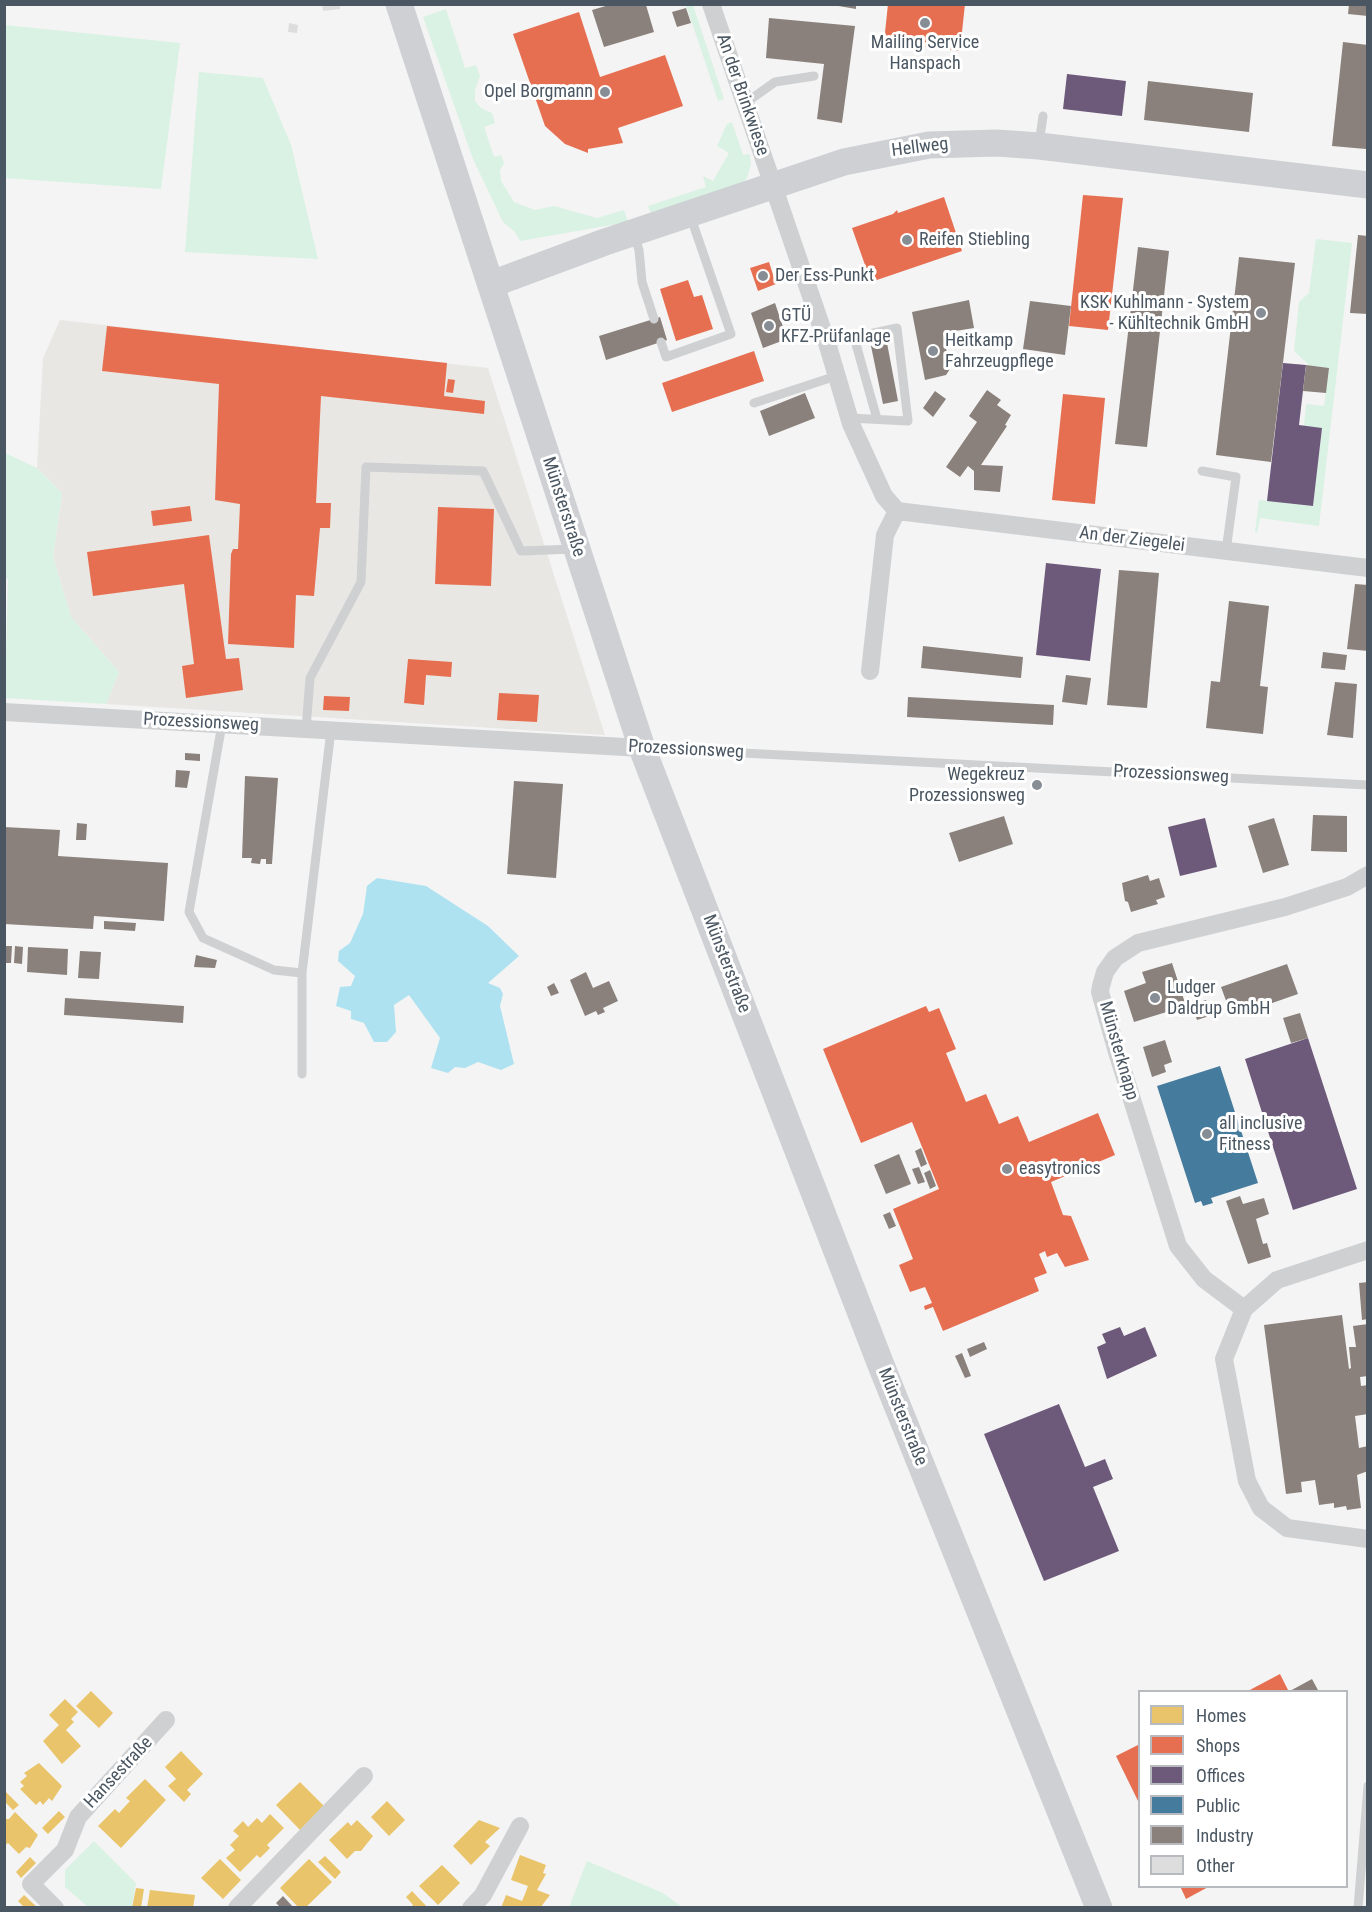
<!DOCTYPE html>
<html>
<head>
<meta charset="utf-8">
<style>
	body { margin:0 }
	#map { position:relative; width:1372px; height:1912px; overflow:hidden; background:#f4f4f4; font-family:"Roboto Condensed",sans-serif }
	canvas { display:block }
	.frame { position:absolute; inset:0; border:6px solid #4a5661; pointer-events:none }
	.legend { position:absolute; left:1138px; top:1690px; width:210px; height:198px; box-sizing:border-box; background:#fff; border:2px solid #b7bbc0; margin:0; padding:8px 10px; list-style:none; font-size:18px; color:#4a5661 }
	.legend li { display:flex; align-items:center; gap:12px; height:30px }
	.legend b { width:30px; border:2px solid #b7bbc0 }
</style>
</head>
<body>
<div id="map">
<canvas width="1372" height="1912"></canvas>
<div class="frame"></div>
<ul class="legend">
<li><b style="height:16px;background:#e9c46a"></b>Homes</li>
<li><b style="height:16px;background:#e76f51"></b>Shops</li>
<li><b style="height:16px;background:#6d597a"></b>Offices</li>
<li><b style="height:16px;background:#457b9d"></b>Public</li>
<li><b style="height:16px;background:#8a817c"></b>Industry</li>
<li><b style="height:16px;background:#ddddde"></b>Other</li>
</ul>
</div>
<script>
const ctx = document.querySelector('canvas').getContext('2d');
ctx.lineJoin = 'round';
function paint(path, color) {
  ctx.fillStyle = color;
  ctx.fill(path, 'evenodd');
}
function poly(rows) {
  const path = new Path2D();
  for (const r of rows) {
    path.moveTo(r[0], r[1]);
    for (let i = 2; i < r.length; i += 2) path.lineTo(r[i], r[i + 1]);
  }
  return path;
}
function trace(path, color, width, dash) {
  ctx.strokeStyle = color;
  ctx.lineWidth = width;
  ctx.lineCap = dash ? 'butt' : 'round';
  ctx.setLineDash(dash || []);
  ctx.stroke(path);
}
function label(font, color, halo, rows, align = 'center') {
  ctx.font = font + ' "Roboto Condensed",sans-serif';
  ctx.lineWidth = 6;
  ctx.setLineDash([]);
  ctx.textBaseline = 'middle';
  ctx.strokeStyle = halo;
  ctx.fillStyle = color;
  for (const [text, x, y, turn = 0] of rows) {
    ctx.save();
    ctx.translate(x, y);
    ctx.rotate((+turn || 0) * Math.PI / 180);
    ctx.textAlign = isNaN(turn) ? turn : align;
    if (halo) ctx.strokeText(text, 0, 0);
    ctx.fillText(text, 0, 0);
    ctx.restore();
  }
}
paint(poly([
	[60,320,488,368,605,735,106,704,119,672,71,617,53,557,62,493,37,468,43,358]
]), '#e8e7e3');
paint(poly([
	[686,5,693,5,724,99,718,101],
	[446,9,465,68,476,65,480,76,475,90,475,101,481,108,492,113,495,123,484,127,494,157,501,155,504,163,500,171,501,181,514,202,535,210,554,206,597,218,624,210,628,222,520,241,515,232,503,222,473,159,423,17],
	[5,25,180,43,161,189,5,178],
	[199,72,263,78,291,145,318,259,185,252],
	[732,122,743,155,750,154,751,164,747,178,744,182,652,217,648,206,706,187,703,176,713,181,729,153,717,146,727,124],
	[1316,239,1352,243,1319,526,1260,518,1257,533,1255,532,1259,500,1313,506,1322,428,1304,426,1306,404,1324,406,1329,368,1310,366,1294,351,1299,302,1309,293],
	[5,453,37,468,62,493,53,557,71,617,119,672,106,704,5,698,8,579,4,579],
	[94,1841,136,1883,132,1907,88,1907,65,1887,65,1870],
	[587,1861,663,1893,682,1907,569,1907]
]), '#d9f2e3');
paint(poly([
	[377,878,426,886,488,926,519,956,488,983,500,988,503,994,500,1006,514,1064,501,1070,478,1062,465,1068,455,1067,448,1073,431,1068,440,1038,409,995,394,1005,396,1032,387,1042,374,1042,364,1023,351,1019,351,1011,336,1006,340,987,351,986,355,976,338,961,339,951,350,943,363,914,367,886]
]), '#aee2f0');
paint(poly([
	[91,1691,113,1713,99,1728,76,1706],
	[65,1699,78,1712,71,1719,74,1722,66,1730,81,1746,62,1764,43,1741,59,1725,49,1715],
	[181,1751,203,1774,187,1790,191,1794,184,1802,168,1786,176,1779,165,1767],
	[39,1763,62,1786,52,1801,49,1798,43,1805,40,1801,36,1805,20,1789,24,1786,20,1782,27,1776,24,1773],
	[145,1779,166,1800,121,1848,98,1826,115,1809,119,1813,130,1801,126,1798],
	[300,1782,324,1806,300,1830,276,1805],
	[6,1792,19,1805,13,1810,4,1801],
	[387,1801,405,1820,389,1836,371,1817],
	[59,1811,65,1817,48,1834,42,1828],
	[15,1812,38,1835,30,1848,26,1847,19,1854,8,1843,4,1846,4,1819,9,1819],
	[270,1814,284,1828,267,1845,270,1848,260,1858,257,1855,240,1872,226,1858,235,1850,230,1845,239,1836,233,1831,243,1821,248,1827,257,1818,262,1823],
	[357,1820,373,1836,361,1851,355,1851,347,1859,329,1840,348,1822,351,1826],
	[479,1820,500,1828,485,1842,490,1846,471,1865,453,1846],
	[520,1855,546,1865,543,1873,546,1874,537,1890,550,1895,540,1908,501,1908,506,1895,522,1901,525,1894,528,1886,511,1880],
	[325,1856,341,1872,335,1879,318,1862],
	[30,1857,36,1863,21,1878,16,1872],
	[220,1859,241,1880,223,1899,201,1878],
	[309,1859,332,1882,305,1908,299,1908,280,1888],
	[442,1865,460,1883,438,1905,419,1886],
	[136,1888,144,1889,141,1908,132,1908],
	[150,1890,195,1895,193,1908,147,1908],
	[412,1891,428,1908,410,1908,413,1905,406,1897],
	[24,1895,38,1908,25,1908,18,1901]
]), '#e9c46a');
paint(poly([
	[888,4,965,4,960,51,884,42],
	[579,12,600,77,665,55,683,106,618,128,623,143,588,149,588,153,565,144,545,126,513,34],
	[1083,195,1123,198,1108,330,1069,326],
	[944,197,962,251,871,282,852,228,893,214,897,210,898,213],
	[769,262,776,284,758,291,750,268],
	[688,280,694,297,702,295,713,329,676,341,660,289],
	[107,326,447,363,444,396,485,401,484,414,321,396,316,503,331,503,330,528,320,528,314,596,296,595,294,648,228,644,231,554,233,549,238,549,240,504,215,500,219,384,102,371],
	[754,351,764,381,672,412,662,383],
	[448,379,455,380,453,393,446,392],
	[1063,394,1105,398,1095,504,1052,500],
	[190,506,192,521,153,526,151,511],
	[438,507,494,509,491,586,435,584],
	[209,535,226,659,239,658,243,690,186,698,182,666,194,664,184,584,93,596,87,552],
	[408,659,452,662,451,677,426,675,424,705,404,703],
	[499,693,539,695,537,722,497,720],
	[324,696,350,697,349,711,323,710],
	[926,1006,929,1012,939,1008,956,1049,946,1053,966,1102,986,1094,999,1124,1018,1116,1029,1142,1098,1113,1115,1155,1051,1182,1063,1215,1071,1216,1089,1260,1065,1267,1057,1253,1047,1257,1045,1251,1039,1254,1047,1273,1034,1278,1039,1291,943,1331,933,1307,925,1310,924,1306,932,1303,925,1287,910,1292,899,1265,913,1259,893,1209,939,1189,912,1122,861,1143,823,1049],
	[1280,1674,1289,1692,1246,1692],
	[1140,1744,1140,1805,1116,1756],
	[1180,1886,1210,1886,1186,1899]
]), '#e76f51');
paint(poly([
	[1067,74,1126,81,1122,116,1063,109],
	[1283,363,1306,365,1299,425,1322,428,1313,506,1267,501],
	[1046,563,1101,569,1090,661,1036,655],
	[1205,818,1217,867,1180,876,1168,827],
	[1308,1038,1357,1189,1293,1210,1245,1059],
	[1120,1327,1124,1336,1145,1327,1157,1356,1107,1379,1097,1347,1106,1343,1102,1334],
	[1059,1404,1085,1467,1105,1459,1113,1479,1093,1487,1119,1551,1044,1581,984,1434]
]), '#6d597a');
paint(poly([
	[1220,1066,1258,1183,1211,1198,1213,1203,1203,1206,1201,1201,1195,1203,1157,1086]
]), '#457b9d');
paint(poly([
	[827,4,856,4,856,9],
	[1349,4,1368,4,1368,16,1348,14],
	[609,5,646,5,654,32,604,47,592,10],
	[686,8,691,23,677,27,672,12],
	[769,18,855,26,842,123,817,119,824,64,766,58],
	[1343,42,1368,45,1366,149,1332,146],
	[1148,81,1253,93,1249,132,1144,120],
	[1358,235,1368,236,1368,314,1350,313],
	[1138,247,1169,251,1147,447,1115,444],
	[1239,257,1295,263,1271,462,1216,455],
	[969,300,974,328,943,333,950,369,946,375,925,380,912,312],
	[1030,301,1071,306,1065,355,1023,349],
	[775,303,787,339,763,348,751,313],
	[660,317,667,340,606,360,599,336],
	[887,343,898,401,883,404,871,346],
	[1306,365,1329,368,1326,393,1303,391],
	[987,390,1001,400,997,405,1011,415,1005,425,1007,426,981,465,1003,466,1000,492,974,490,974,471,968,466,960,477,946,467,977,422,969,416],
	[935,391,946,399,933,417,923,408],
	[805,393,815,418,769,436,760,411],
	[1119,570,1159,573,1147,708,1107,705],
	[1355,584,1368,585,1368,651,1347,649],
	[1229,601,1269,606,1260,686,1268,687,1263,734,1206,728,1211,681,1220,682],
	[923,646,1023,657,1021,678,921,668],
	[1323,652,1347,655,1345,670,1321,668],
	[1066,675,1091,678,1087,705,1062,702],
	[1335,682,1357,684,1353,738,1327,735],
	[908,697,1054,705,1053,725,907,717],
	[185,753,200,754,200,761,185,760],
	[176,770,190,771,187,788,175,787],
	[245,776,278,778,272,864,266,864,266,859,261,859,260,864,251,863,252,858,242,858],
	[514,781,563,784,556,878,507,874],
	[1313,815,1347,816,1347,852,1311,851],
	[1004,816,1013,844,959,862,949,833],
	[1274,818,1289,865,1263,873,1248,826],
	[77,823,87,824,86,840,76,840],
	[4,827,60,830,58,856,168,863,164,921,94,916,93,929,4,924],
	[1148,875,1150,881,1159,878,1165,897,1156,900,1158,904,1131,912,1128,902,1125,901,1122,883],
	[104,921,136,923,135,931,104,929],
	[4,946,12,946,11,963,4,963],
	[15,946,23,947,22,964,14,963],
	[28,947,68,949,67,975,27,972],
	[80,951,101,952,99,979,78,978],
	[196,955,217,960,215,968,194,967],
	[1172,963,1186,1006,1134,1022,1124,991,1146,983,1142,972],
	[1287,964,1298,994,1232,1017,1221,987],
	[586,972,593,988,609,981,618,1001,603,1008,605,1012,598,1015,596,1011,585,1016,570,980],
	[554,983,559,993,551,996,547,987],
	[65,998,184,1006,183,1023,64,1015],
	[1206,1000,1212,1015,1197,1020,1192,1005],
	[1300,1013,1308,1038,1291,1043,1283,1018],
	[1165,1040,1172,1062,1164,1065,1166,1072,1152,1077,1143,1047],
	[921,1148,927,1164,921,1167,915,1151],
	[899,1154,911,1184,886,1194,874,1165],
	[919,1167,925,1182,918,1184,912,1169],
	[930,1170,936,1186,930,1189,924,1173],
	[1240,1196,1243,1204,1264,1198,1269,1214,1256,1219,1263,1244,1267,1243,1271,1257,1248,1264,1226,1201],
	[890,1212,896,1226,889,1229,883,1215],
	[1368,1282,1368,1319,1362,1320,1359,1283],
	[1342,1315,1349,1369,1351,1368,1349,1347,1356,1347,1353,1326,1368,1324,1368,1376,1360,1377,1361,1386,1368,1385,1368,1414,1355,1416,1359,1448,1368,1446,1368,1471,1357,1475,1361,1508,1347,1510,1346,1506,1334,1508,1334,1503,1319,1505,1315,1480,1301,1482,1302,1492,1286,1494,1264,1325],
	[984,1342,987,1349,970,1357,967,1349],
	[962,1353,971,1376,965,1378,955,1356],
	[1312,1679,1319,1692,1288,1692],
	[283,1896,294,1908,281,1908,276,1903]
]), '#8a817c');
paint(poly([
	[322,4,340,4,340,9,323,11],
	[289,23,298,25,297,33,288,32]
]), '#ddddde');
trace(poly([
	[744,104,775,82,814,76],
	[1039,144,1043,116],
	[634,235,639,250,642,282,654,319],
	[854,337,877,419],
	[661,342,666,357,731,334,690,215],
	[827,343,897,328,908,421,849,418],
	[754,403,836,376],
	[1202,471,1236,477,1226,551],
	[222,724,189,912,203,938,274,970,302,973,331,730],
	[306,729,310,678,361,582,366,467,483,471,521,551,574,549],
	[645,748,1368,785],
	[302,1074,302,973],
	[1358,1908,1368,1786]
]), '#ced0d2', 9);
trace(poly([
	[711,4,827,343,851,424,884,496,897,511,1368,568],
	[870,671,885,535,897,511],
	[4,712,642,748],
	[1368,1250,1277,1280,1244,1309,1224,1359,1247,1481,1261,1508,1287,1528,1368,1539],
	[1244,1309,1204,1279,1178,1246,1117,1052,1100,992,1101,986,1105,972,1115,958,1138,943,1285,907,1347,887,1368,875],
	[55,1908,31,1884,65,1850,78,1817,166,1720],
	[237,1908,364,1776],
	[471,1908,483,1895,520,1826]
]), '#ced0d2', 18);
trace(poly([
	[399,4,642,748,881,1365,1099,1908],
	[492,284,605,242,844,162,929,145,997,143,1039,146,1368,185]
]), '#ced0d4', 27);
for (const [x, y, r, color] of [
	[925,23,6,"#868d94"],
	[605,92,6,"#868d94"],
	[907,240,6,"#868d94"],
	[763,276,6,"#868d94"],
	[1261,313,6,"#868d94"],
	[769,326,6,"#868d94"],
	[933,351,6,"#868d94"],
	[1037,785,6,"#868d94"],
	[1155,998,6,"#868d94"],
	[1207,1134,6,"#868d94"],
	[1007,1169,6,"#868d94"]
]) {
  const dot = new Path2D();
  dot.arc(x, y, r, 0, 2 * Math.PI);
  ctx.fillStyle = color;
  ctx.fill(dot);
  trace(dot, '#fff', 2);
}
label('18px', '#4a5661', '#fff', [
	["Mailing Service",925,43,"center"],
	["Hanspach",925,64,"center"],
	["Opel Borgmann",593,92,"right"],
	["Reifen Stiebling",919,240],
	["Der Ess-Punkt",775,276],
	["KSK Kuhlmann - System",1249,303,"right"],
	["- Kühltechnik GmbH",1249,324,"right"],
	["GTÜ",781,316],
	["KFZ-Prüfanlage",781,337],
	["Heitkamp",945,341],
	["Fahrzeugpflege",945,362],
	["Wegekreuz",1025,775,"right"],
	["Prozessionsweg",1025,796,"right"],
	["Ludger",1167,988],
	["Daldrup GmbH",1167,1009],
	["all inclusive",1219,1124],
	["Fitness",1219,1145],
	["easytronics",1019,1169]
], 'left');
label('18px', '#4a5661', '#fff', [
	["An der Brinkwiese",742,95,71],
	["Hellweg",920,148,-7],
	["Münsterstraße",563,507,72],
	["An der Ziegelei",1132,540,7],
	["Prozessionsweg",201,723,3],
	["Prozessionsweg",686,750,3],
	["Prozessionsweg",1171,775,3],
	["Münsterstraße",726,964,69],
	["Münsterknapp",1118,1051,74],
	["Münsterstraße",902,1417,68],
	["Hansestraße",119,1773,-47]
]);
</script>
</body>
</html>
